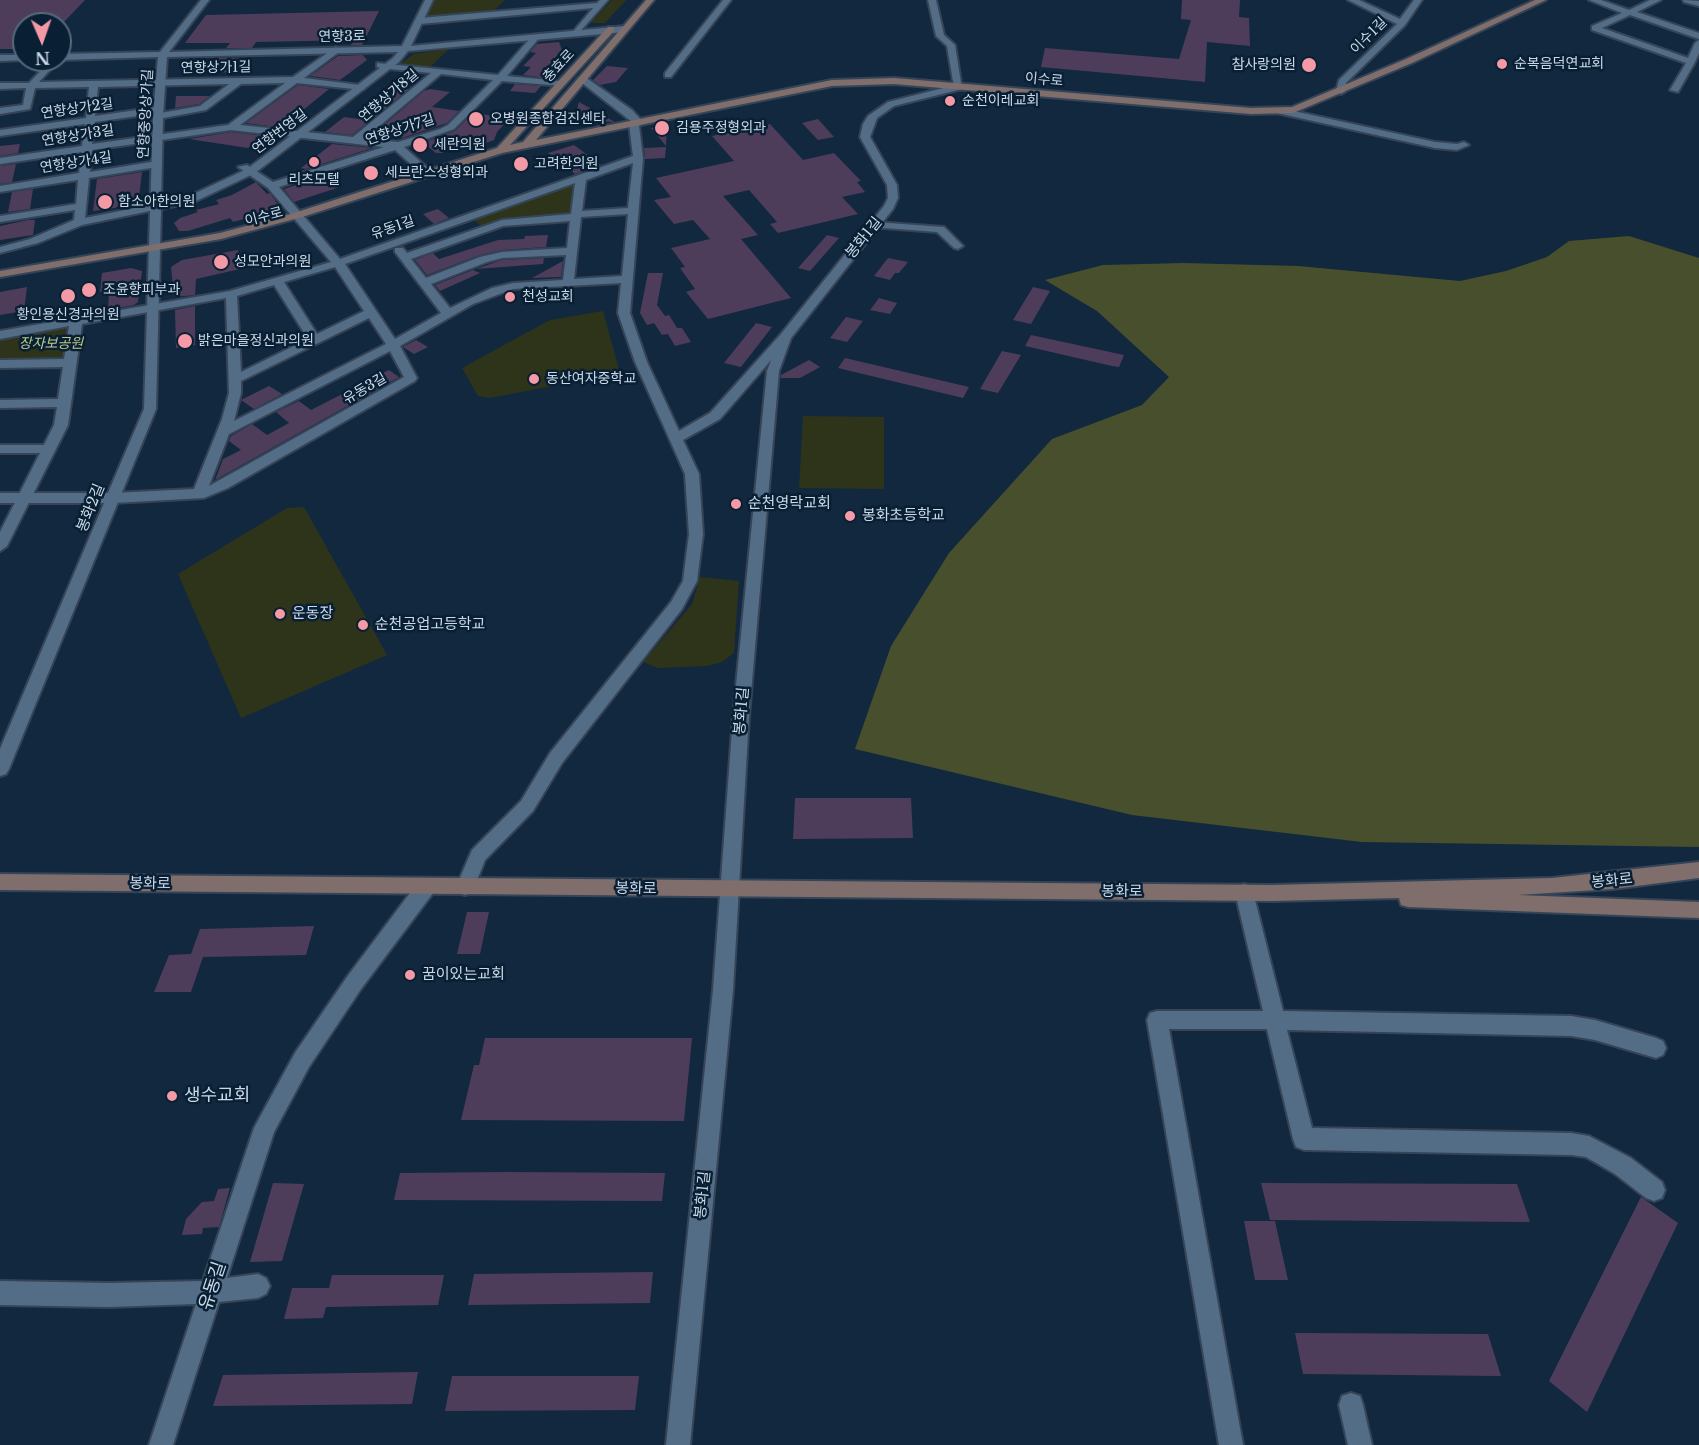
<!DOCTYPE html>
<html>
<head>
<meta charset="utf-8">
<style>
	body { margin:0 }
	#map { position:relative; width:1699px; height:1445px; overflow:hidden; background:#12283e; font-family:"Libre Baskerville",serif }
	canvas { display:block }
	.north { position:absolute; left:12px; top:12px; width:60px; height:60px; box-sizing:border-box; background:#081f34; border:2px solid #56697c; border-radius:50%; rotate:178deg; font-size:16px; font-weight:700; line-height:24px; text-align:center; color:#cbd9e7 }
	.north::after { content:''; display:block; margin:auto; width:21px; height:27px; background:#f49aa6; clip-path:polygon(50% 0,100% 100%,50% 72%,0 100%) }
</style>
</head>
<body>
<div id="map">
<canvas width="1699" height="1445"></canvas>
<div class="north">N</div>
</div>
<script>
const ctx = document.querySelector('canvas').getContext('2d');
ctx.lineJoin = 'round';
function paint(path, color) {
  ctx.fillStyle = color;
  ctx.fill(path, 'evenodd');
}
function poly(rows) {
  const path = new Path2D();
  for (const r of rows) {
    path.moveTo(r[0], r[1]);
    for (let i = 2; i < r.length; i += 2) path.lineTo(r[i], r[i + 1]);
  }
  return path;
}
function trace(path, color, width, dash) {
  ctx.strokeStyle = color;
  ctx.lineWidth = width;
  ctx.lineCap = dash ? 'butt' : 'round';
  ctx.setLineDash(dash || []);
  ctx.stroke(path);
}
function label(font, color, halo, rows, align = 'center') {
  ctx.font = font + ' "Libre Baskerville","Noto Sans KR",serif';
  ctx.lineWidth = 5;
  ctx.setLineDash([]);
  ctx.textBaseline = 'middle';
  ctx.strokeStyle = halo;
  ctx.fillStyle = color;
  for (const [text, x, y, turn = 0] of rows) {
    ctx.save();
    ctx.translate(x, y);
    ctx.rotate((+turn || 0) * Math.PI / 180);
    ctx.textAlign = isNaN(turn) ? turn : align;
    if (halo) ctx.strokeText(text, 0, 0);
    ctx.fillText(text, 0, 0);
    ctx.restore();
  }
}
paint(poly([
	[433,0,505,0,491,13,425,18],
	[612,0,626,0,605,23,590,23],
	[449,49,429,68,407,66,401,63,414,54],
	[571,185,578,185,575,214,483,228,473,219],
	[603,311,620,373,490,398,478,396,462,368,550,320],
	[70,325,64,360,0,361,0,338],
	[803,416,884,417,884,489,799,488],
	[304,507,387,655,241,718,178,574,287,508],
	[700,577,739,581,734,653,722,662,707,666,658,668,643,662,692,604]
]), '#2e3419');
paint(poly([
	[1629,236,1699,258,1699,847,1362,842,1132,815,855,749,891,646,949,553,1052,439,1142,405,1169,377,1097,311,1045,280,1103,265,1184,263,1298,266,1460,281,1506,271,1547,257,1569,241]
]), '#484f2d');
paint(poly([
	[0,0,85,0,62,24,24,24,24,49,0,49],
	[1182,0,1240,0,1239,17,1249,18,1250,46,1207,42,1205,82,1041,67,1045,48,1179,59,1191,20,1181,19],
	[379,11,362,45,350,45,357,40,256,42,252,48,226,48,230,43,185,43,206,15],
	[559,42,562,50,551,62,561,63,548,78,523,75,531,67,523,66,536,53,530,52,537,44],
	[363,55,367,60,340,80,310,76,338,56],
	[219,58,246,58,236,72,209,73],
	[607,66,628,68,616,82,600,85,593,80],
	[515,84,541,86,535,93,510,91],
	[298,85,329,89,292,119,287,118,277,127,246,123],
	[400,87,409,89,352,135,325,132,344,117,359,119],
	[430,89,450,92,432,107,459,111,447,123,402,138,397,134,390,139,370,137,424,91],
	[176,96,210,96,199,104,175,108],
	[579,102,615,122,588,121,575,116],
	[473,113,510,118,497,132,494,140,481,145,478,143,441,153,436,153,427,146,415,150,412,147,455,131],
	[818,119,834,137,818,140,802,123],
	[770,124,803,160,834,153,861,181,857,182,865,192,842,197,858,214,778,233,770,224,777,222,749,190,723,196,758,235,741,239,791,298,708,319,686,292,695,289,680,268,685,267,671,248,710,239,693,220,674,224,654,200,671,197,656,178,734,161,712,136],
	[667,125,666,146,651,128],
	[231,132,265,136,248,148,189,139],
	[20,144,18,153,0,156,0,146],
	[332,144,372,148,306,169,301,168],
	[574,145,601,165,575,174,548,153],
	[666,147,665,158,645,159,644,148],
	[16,164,12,182,0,184,0,166],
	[142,172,139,198,130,199,115,208,93,211,97,179],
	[327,175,340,187,294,202,284,189],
	[256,182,267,194,270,193,281,209,233,222,230,218,188,231,179,231,174,223,180,218,198,212,196,210,219,204,216,200,232,195],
	[33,189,30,209,8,212,12,192],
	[438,209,449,218,434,224,423,214],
	[28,220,35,220,33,235,0,240,0,226],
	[548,235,546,247,502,250,480,255,427,275,415,260,433,253,439,259,498,240,524,239,525,236],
	[827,235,839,238,810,271,798,268],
	[238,250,240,269,196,279,195,295,174,297,171,267,182,260],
	[544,258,543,264,476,269,502,260],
	[888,258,908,262,899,273,895,273,890,280,874,276],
	[563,261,561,277,532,278],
	[131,268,142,271,138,302,134,305,108,310,109,291,100,292,102,273],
	[473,270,480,273,440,291,435,285],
	[648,273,663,273,657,305,665,316,669,315,677,328,682,328,691,342,675,346,668,334,662,335,654,323,647,325,640,313],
	[27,287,24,311,0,315,0,292],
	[1033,287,1050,291,1031,324,1013,320],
	[879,298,897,303,890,314,870,310],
	[195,306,195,345,176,348,175,310],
	[846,317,863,321,847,342,830,338],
	[756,323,772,327,741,367,724,363],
	[1031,335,1124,355,1119,367,1112,366,1025,346],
	[416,340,428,347,414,354,403,347],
	[1002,351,1021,355,998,393,980,389],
	[845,358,969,387,963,398,838,368],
	[809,360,820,367,800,378,781,378,781,375],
	[389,370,399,377,215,480,223,459,241,450,229,441,231,436,252,424,267,435,289,423,276,412,299,401,311,410],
	[269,386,282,394,254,409,241,400],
	[795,798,911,798,913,838,793,839],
	[467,912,489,912,480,954,457,954],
	[314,926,306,955,203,957,191,992,154,992,169,955,191,954,200,929],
	[485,1038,692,1038,684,1121,461,1120,474,1065,479,1065],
	[507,1172,665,1173,662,1201,394,1200,400,1173],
	[273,1183,304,1184,282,1261,250,1262],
	[1261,1183,1517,1184,1530,1222,1270,1220],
	[230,1188,219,1227,203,1228,202,1234,182,1235,186,1219,202,1202,214,1201,218,1189],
	[1641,1197,1678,1223,1587,1412,1549,1381],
	[1244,1221,1275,1221,1288,1280,1255,1280],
	[653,1272,650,1303,468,1305,474,1274],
	[332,1275,444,1275,438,1305,326,1307,323,1318,284,1319,292,1288,329,1288],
	[1295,1333,1488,1334,1501,1376,1303,1374],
	[418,1372,412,1404,213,1406,223,1375],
	[452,1376,639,1376,635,1410,445,1411]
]), '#4d3d5b');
const minor = poly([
	[600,0,608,0,576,36,572,33,593,8,420,24,416,21,420,18,597,3,600,0],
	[723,0,731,0,671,77,665,77,665,73,723,0],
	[928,0,936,0,944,35,955,45,962,89,954,87,947,46,936,36,928,0],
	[1348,0,1359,0,1400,19,1414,0,1422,0,1405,25,1346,83,1346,91,1341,94,1336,91,1339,80,1397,24,1348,0],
	[1589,0,1601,0,1629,10,1650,0,1661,0,1637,12,1699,33,1699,39,1630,15,1602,28,1688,58,1695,43,1699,40,1699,53,1695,62,1678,92,1670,90,1686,63,1592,30,1592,26,1622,13,1589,0],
	[1683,0,1699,1,1699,6,1684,2,1683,0],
	[533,35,540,37,507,76,560,81,565,84,563,86,502,81,454,129,404,147,431,171,431,175,423,175,395,150,279,187,340,259,633,156,629,124,632,122,577,79,585,77,632,110,644,123,639,126,643,158,630,313,647,362,679,431,710,413,781,334,785,333,791,337,720,419,683,440,699,474,703,534,697,581,682,609,562,763,533,811,485,860,472,893,465,895,458,893,456,887,472,850,521,801,550,753,671,602,683,581,689,534,685,474,635,362,618,313,621,283,513,289,473,304,400,346,417,378,415,381,228,488,204,498,113,503,106,498,113,493,194,489,222,419,229,393,226,298,82,324,68,425,7,546,0,551,0,532,40,453,0,453,0,445,44,445,54,425,57,407,0,408,0,400,58,399,63,367,0,368,0,360,64,359,69,326,0,339,0,331,230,291,331,262,268,188,238,167,247,165,273,182,384,147,231,130,92,150,90,172,157,161,162,164,157,167,89,178,85,218,155,204,160,207,159,209,82,225,38,243,0,253,0,247,30,239,74,220,75,210,0,222,0,216,76,204,78,180,0,192,0,186,79,173,82,152,0,164,0,158,82,146,85,124,0,136,0,130,86,118,89,87,35,88,30,109,0,114,0,108,23,105,26,88,0,89,0,83,29,83,51,60,60,59,39,82,293,77,336,47,340,50,339,52,304,78,360,85,365,88,363,90,297,83,240,125,353,137,431,73,380,68,377,67,377,63,498,75,533,35],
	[441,74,493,80,448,125,440,129,398,142,364,139,441,74],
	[285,83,228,125,92,144,95,122,158,113,163,110,158,107,95,116,98,87,229,84,200,106,155,114,155,118,158,119,206,110,241,84,285,83],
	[633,163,628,208,582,211,586,180,633,163],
	[575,183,571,214,502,220,407,253,403,248,395,248,395,252,441,313,395,339,345,264,575,183],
	[628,214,622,276,574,279,581,217,628,214],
	[570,221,567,248,502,252,480,257,426,278,411,259,503,226,570,221],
	[566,255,563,280,513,283,492,288,450,308,431,284,487,262,502,258,566,255],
	[335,267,364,311,317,334,284,282,335,267],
	[274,285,308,339,241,372,237,296,274,285],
	[369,318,386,344,234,421,241,393,241,381,369,318],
	[390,351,404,377,209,486,229,434,390,351],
	[1280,108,1435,142,1457,144,1464,142,1469,145,1457,150,1435,148,1277,113,1275,111,1280,108],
	[875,222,944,227,963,246,958,249,954,248,937,232,871,227,870,225,875,222],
	[426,879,433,881,435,887,433,893,361,989,309,1067,274,1132,227,1278,258,1274,266,1278,270,1286,266,1294,258,1298,219,1302,173,1445,149,1445,196,1304,109,1307,0,1305,0,1281,109,1283,203,1281,254,1128,295,1053,347,977,419,881,426,879],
	[1244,884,1251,886,1253,892,1283,1011,1571,1016,1595,1020,1656,1038,1663,1041,1666,1048,1663,1055,1656,1058,1595,1040,1571,1036,1287,1030,1312,1128,1571,1133,1589,1136,1631,1158,1662,1182,1665,1190,1662,1198,1654,1201,1646,1198,1615,1174,1586,1157,1571,1155,1304,1150,1296,1147,1293,1139,1267,1029,1169,1029,1243,1445,1219,1445,1147,1020,1150,1013,1157,1011,1263,1011,1235,892,1237,886,1244,884],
	[1351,1393,1360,1396,1363,1405,1372,1445,1348,1445,1339,1405,1342,1396,1351,1393]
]);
const tertiary = poly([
	[201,0,209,0,169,52,402,46,425,0,433,0,411,46,625,26,629,29,625,32,408,51,399,62,255,173,194,202,161,209,156,409,9,769,6,774,0,776,0,749,104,503,0,503,0,493,108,493,144,409,153,116,158,57,60,60,60,54,160,52,201,0],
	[398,52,393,58,247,169,187,197,161,203,163,116,167,57,398,52],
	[0,55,24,55,24,60,27,60,0,61,0,55],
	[959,84,962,85,962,89,894,106,877,118,870,137,897,185,898,198,893,209,791,338,779,371,749,716,733,990,690,1445,666,1445,713,990,733,716,767,371,781,334,884,206,888,198,887,185,860,137,863,124,868,116,888,102,959,84]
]);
const secondary = poly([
	[646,0,654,0,536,140,832,80,894,78,1251,108,1292,107,1406,59,1535,0,1546,0,1412,63,1293,113,1251,114,894,84,832,86,502,153,302,217,221,239,0,277,0,271,220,233,294,213,497,148,608,27,614,27,614,31,510,145,523,142,646,0],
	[1699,862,1699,878,1613,889,1518,895,1699,902,1699,918,1408,907,1401,905,1399,898,1272,901,0,890,0,874,1272,885,1552,878,1699,862]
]);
trace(minor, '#354457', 4);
trace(tertiary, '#354457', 4);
trace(secondary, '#354457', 4);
paint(minor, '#546d86');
paint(tertiary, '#546d86');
paint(secondary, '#7f6e6c');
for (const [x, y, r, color] of [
	[1502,64,6,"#f49aa6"],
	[1309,65,8,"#f49aa6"],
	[950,101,6,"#f49aa6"],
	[476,119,8,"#f49aa6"],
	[662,128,8,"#f49aa6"],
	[420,145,8,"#f49aa6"],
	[314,162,6,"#f49aa6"],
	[521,164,8,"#f49aa6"],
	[371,173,8,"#f49aa6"],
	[105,202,8,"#f49aa6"],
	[221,262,8,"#f49aa6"],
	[89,290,8,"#f49aa6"],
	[68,296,8,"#f49aa6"],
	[510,297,6,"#f49aa6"],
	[185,341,8,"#f49aa6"],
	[534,379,6,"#f49aa6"],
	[736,504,6,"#f49aa6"],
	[850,516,6,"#f49aa6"],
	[280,614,6,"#f49aa6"],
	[363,625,6,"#f49aa6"],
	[410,975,6,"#f49aa6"],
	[172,1096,6,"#f49aa6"]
]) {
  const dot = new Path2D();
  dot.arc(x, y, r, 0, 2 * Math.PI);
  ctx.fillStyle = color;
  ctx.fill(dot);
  trace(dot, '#081f34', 2);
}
label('14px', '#cbd9e7', '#081f34', [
	["이수1길",1369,36,-45],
	["연향3로",342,37,-1],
	["충효로",559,66,-47],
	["연향상가1길",216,68,-1],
	["이수로",1044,80,5],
	["연향상가8길",389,96,-40],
	["연향상가2길",77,109,-8],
	["연향중앙상가길",146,114,-87],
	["연향상가7길",400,130,-18],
	["연향번영길",280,132,-37],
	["연향상가3길",78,136,-9],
	["연향상가4길",76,163,-9],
	["이수로",264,217,-15],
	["유동1길",393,228,-19],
	["유동3길",365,389,-30]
]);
label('14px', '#cbd9e7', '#081f34', [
	["순복음덕연교회",1514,64],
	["참사랑의원",1296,65,"right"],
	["순천이레교회",962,101],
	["오병원종합검진센타",490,119],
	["김용주정형외과",676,128],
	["세란의원",434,145],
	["고려한의원",534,164],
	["세브란스성형외과",385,173],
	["리츠모텔",314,180,"center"],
	["함소아한의원",118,202],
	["성모안과의원",234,262],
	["조윤향피부과",103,290],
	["천성교회",522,297],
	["황인용신경과의원",68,315,"center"],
	["밝은마을정신과의원",198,341],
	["동산여자중학교",546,379]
], 'left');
label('italic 14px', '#bbca8c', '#081f34', [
	["장자보공원",51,344]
]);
label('15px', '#cbd9e7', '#081f34', [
	["봉화1길",864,238,-51],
	["봉화2길",91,508,-68],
	["봉화1길",742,711,-85],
	["봉화로",1612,881,-6],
	["봉화로",150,884,1],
	["봉화로",636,889,1],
	["봉화로",1122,892],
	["봉화1길",703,1195,-84]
]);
label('15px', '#cbd9e7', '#081f34', [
	["순천영락교회",748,504],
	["봉화초등학교",862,516],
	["운동장",292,614],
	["순천공업고등학교",375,625],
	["꿈이있는교회",422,975]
], 'left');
label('18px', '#cbd9e7', '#081f34', [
	["생수교회",184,1096]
], 'left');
label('18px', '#cbd9e7', '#081f34', [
	["유동길",213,1286,-72]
]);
</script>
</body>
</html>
